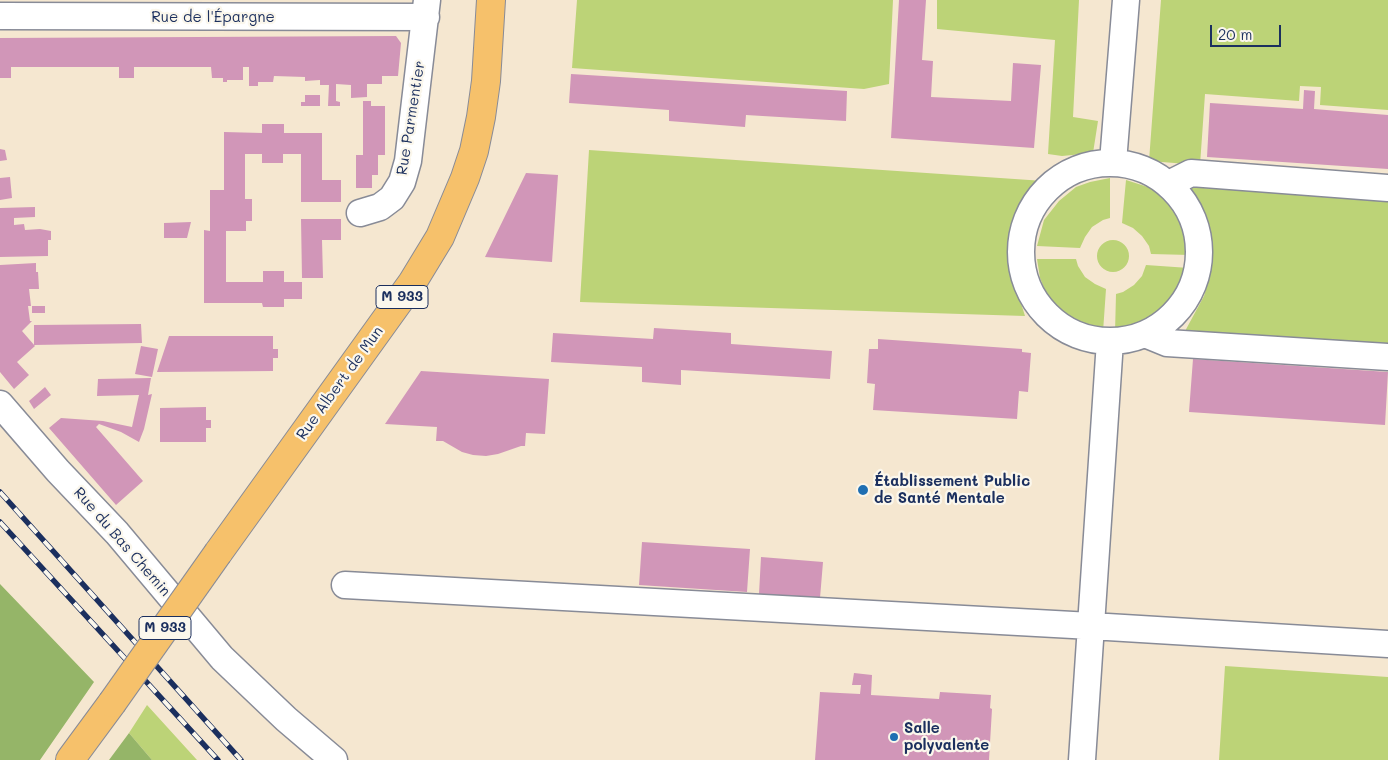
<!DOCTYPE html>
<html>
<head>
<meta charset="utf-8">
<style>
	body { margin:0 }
	#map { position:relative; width:1388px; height:760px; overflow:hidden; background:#f5e7d0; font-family:Mali,sans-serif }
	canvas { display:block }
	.scale { position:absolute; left:1210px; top:25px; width:71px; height:22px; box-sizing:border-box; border:2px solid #1b2f5e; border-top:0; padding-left:6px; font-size:15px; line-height:18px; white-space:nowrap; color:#1b2f5e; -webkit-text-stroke:4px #fbf7ec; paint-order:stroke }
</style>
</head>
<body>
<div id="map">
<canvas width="1388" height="760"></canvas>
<div class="scale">20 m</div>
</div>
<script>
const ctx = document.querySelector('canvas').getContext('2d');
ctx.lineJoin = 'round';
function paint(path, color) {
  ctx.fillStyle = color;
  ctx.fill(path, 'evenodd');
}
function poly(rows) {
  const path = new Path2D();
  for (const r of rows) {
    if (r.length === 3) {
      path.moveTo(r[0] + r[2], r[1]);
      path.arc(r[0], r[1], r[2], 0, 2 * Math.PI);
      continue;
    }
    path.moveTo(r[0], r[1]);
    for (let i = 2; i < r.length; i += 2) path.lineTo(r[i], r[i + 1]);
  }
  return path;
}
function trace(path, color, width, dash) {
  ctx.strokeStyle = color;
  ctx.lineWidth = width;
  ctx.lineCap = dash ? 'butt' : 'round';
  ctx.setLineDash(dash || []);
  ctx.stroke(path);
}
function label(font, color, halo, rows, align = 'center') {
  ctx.font = font + ' Mali,sans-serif';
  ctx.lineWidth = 4.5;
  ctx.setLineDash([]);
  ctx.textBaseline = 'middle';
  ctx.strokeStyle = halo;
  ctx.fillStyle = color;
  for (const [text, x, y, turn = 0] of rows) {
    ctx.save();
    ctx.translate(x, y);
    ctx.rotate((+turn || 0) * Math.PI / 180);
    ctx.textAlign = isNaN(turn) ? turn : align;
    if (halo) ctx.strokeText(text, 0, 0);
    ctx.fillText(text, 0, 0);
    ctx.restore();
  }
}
paint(poly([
	[577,0,893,0,889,84,864,89,572,68],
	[937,0,1079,0,1073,117,1098,121,1093,153,1062,156,1048,154,1055,40,937,29],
	[1161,0,1388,0,1388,110,1320,105,1321,87,1300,86,1299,101,1205,94,1200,165,1149,161],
	[589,150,1044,181,1028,200,1014,235,1011,271,1025,316,580,302],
	[1110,178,1110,218,1103,220,1092,227,1085,237,1080,248,1037,246,1044,220,1059,201,1076,187,1090,182],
	[1126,180,1151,188,1170,204,1182,221,1187,236,1190,255,1151,254,1149,246,1142,236,1133,228,1122,223],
	[1188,187,1388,200,1388,348,1184,333,1204,296,1212,267,1212,238,1200,209],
	[1113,256,16],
	[1037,259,1076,259,1078,266,1085,277,1095,284,1106,289,1103,332,1092,330,1078,325,1059,310,1046,293,1040,278],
	[1146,265,1189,268,1182,293,1166,312,1149,325,1135,330,1115,333,1116,294,1123,292,1134,285,1142,276],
	[1225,666,1388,677,1388,760,1219,760],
	[147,705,197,760,152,760,129,733]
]), '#bcd377');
paint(poly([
	[0,584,94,682,40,760,0,760],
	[129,733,152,760,109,760]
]), '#95b568');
paint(poly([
	[899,0,926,0,922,60,933,61,931,97,1011,101,1013,63,1041,65,1034,148,891,138],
	[396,36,401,43,398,76,382,76,382,84,367,84,367,97,351,98,351,85,336,84,336,101,340,102,340,106,328,106,329,85,320,85,320,80,305,81,305,77,274,76,273,82,258,82,258,86,249,86,249,67,243,67,243,80,227,80,227,82,223,82,223,78,212,78,211,67,134,67,134,78,119,78,119,67,11,67,11,78,0,78,0,38],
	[571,74,847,91,846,121,746,115,745,127,669,121,669,110,569,103],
	[1304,90,1315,91,1314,109,1388,115,1388,169,1207,157,1210,103,1303,109],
	[305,95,320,95,320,106,301,106,301,102,305,102],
	[363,101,371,101,371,106,385,106,385,155,378,155,378,175,372,175,372,188,356,188,356,155,363,155],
	[262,124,284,124,284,133,322,133,322,180,341,180,341,202,301,202,301,154,283,154,283,163,262,163,262,154,245,154,245,199,252,199,252,221,246,221,246,231,226,231,226,282,263,282,263,271,284,271,284,282,302,282,302,299,284,299,284,307,263,307,262,303,204,303,204,230,210,231,210,190,224,190,224,132,262,133],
	[0,149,5,150,7,160,0,161],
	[526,173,558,175,552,262,485,257],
	[10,177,12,198,0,200,0,178],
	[35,207,35,217,14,218,14,225,24,224,25,230,40,229,51,231,51,240,48,240,48,256,0,257,0,208],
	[301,219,341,219,341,240,322,240,323,278,302,278],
	[191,222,187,238,164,238,164,223],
	[36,263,36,272,38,272,39,289,29,289,31,306,28,306,30,321,32,321,22,331,35,346,17,362,29,375,14,389,0,372,0,265],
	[32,306,45,306,45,313,32,313],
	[141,324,142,343,34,345,34,325],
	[654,328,731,333,731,344,832,351,830,379,681,370,681,385,642,382,642,367,551,362,553,333,653,339],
	[169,336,273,336,273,349,278,349,278,358,273,358,273,371,157,372],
	[878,339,1022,349,1022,352,1031,353,1028,392,1019,391,1017,419,873,410,875,384,867,383,869,349,878,349],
	[141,346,158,349,152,377,135,374],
	[1193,359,1388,372,1385,425,1189,412],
	[421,371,549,379,545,434,526,433,525,446,521,446,498,454,486,456,473,455,462,452,443,441,436,441,437,427,385,424],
	[151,378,148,395,152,394,144,429,139,442,121,432,99,424,96,427,143,481,116,505,49,428,61,418,103,421,132,427,139,395,97,396,98,379],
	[45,387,51,395,34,409,29,401],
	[206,407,206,420,211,420,211,428,206,428,206,442,160,442,160,408],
	[642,542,750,549,747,592,639,585],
	[761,557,823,562,820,598,759,594],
	[854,673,872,675,871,695,939,699,940,692,991,695,990,708,992,709,989,760,815,760,820,692,860,694,861,685,852,685]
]), '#d196b8');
const minor = poly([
	[0,16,426,17],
	[1113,162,1126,0],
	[1110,252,89],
	[1169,184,1191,173,1388,188],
	[360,213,380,207,392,198,402,182,408,161,427,0],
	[1145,334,1167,343,1388,357],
	[0,404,58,471,117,533,222,658,286,719,334,760],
	[345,585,1091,626,1388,644],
	[1082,760,1110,341]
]);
const major = poly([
	[218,553,412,283,440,237,465,178,474,151,481,117,486,81,491,0],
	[70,760,112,703]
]);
trace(minor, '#888b97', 29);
trace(major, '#888b97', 30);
trace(minor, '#fff', 26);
trace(major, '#f6c16b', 28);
const rail = poly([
	[0,492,241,760],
	[0,522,218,760]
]);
trace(rail, '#1b2f5e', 5.5);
trace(rail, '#fbf7ec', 4, [11]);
const majorBridge = poly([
	[112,703,218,553]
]);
trace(majorBridge, '#888b97', 30, []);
trace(majorBridge, '#f6c16b', 28);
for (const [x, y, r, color] of [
	[863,490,6,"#1f6fb2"],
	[894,737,5,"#1f6fb2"]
]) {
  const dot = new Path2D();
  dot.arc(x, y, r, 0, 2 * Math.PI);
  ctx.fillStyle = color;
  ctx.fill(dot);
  trace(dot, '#fbf7ec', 2);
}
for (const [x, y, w] of [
	[402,297,52],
	[165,628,52]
]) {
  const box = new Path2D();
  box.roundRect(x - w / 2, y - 11.5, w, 23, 4);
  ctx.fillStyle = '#fbf7ec';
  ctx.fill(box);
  trace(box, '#1b2f5e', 1);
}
label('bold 14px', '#1b2f5e', null, [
	["M 933",402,297],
	["M 933",165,628]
]);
label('15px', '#1b2f5e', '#fbf7ec', [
	["Rue de l'Épargne",213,17],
	["Rue Parmentier",411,118,-81],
	["Rue Albert de Mun",340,383,-54],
	["Rue du Bas Chemin",122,542,49]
]);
label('bold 15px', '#1b2f5e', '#fbf7ec', [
	["Établissement Public",874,481],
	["de Santé Mentale",874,498],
	["Salle",904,728],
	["polyvalente",904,745]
], 'left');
</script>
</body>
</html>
